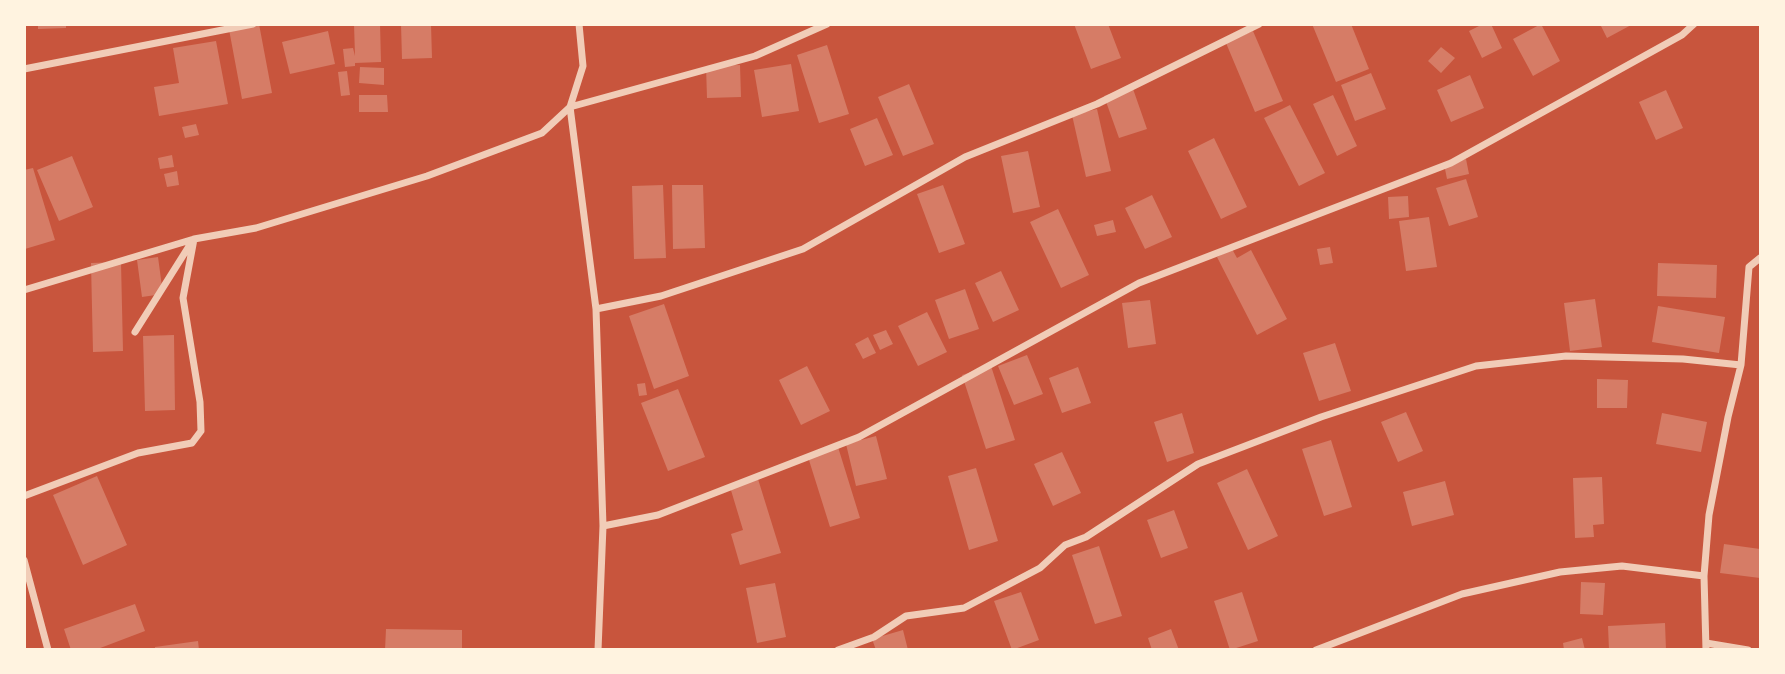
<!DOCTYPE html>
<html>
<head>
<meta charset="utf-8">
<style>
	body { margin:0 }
	#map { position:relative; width:1785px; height:674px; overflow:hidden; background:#c8553d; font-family:"PT Sans Narrow",sans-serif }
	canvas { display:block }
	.frame { position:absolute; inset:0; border:26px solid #fff3e0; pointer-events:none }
</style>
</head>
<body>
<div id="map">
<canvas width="1785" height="674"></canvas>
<div class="frame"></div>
</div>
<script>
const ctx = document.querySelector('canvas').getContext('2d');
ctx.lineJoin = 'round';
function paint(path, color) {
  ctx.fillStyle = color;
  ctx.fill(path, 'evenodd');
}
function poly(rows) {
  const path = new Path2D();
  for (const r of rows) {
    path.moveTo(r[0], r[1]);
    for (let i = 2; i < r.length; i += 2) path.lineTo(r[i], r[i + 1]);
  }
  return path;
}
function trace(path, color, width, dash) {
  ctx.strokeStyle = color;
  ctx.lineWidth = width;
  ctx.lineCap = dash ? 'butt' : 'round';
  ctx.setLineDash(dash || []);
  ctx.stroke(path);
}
paint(poly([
	[38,24,66,24,66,28,38,29],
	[228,24,259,24,272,93,242,99],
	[354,24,380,24,381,62,355,63,355,66,345,67,343,49,353,48,355,56],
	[401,24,431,24,432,58,402,59],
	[1074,24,1108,24,1121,58,1091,69],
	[1312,24,1351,24,1369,69,1336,82],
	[1483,24,1491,24,1502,48,1482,58,1469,31],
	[1541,24,1560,61,1533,76,1513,39],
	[1600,24,1633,24,1607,38],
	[328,31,335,64,290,74,282,42],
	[1253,31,1283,101,1255,112,1226,43],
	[216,41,228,104,159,116,154,87,179,83,173,48],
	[827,45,849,114,819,123,797,55],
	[1441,47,1455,58,1441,73,1428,61],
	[791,64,799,111,762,117,754,70],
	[740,65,741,97,707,98,706,66],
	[360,67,384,68,384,85,359,83],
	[347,71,350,95,341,96,338,72],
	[1371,73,1386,109,1355,121,1341,85],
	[1470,75,1484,108,1451,122,1437,90],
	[909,84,934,144,903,156,878,97],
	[1132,86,1147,129,1119,138,1104,96],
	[1666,90,1683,128,1656,140,1639,102],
	[359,95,387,95,388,112,359,112],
	[1333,95,1357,146,1337,156,1313,104],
	[1290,105,1325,173,1299,186,1264,118],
	[1097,109,1111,171,1086,177,1072,115],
	[877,118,893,155,865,166,850,129],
	[196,124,199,135,185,138,182,127],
	[1214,138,1247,207,1221,219,1188,151],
	[1028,151,1040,207,1013,213,1001,156],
	[172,155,174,167,160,169,158,158],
	[72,156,93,207,59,221,37,170],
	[1466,159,1469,174,1447,179,1444,164],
	[33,168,55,240,25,249,24,170],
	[177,171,179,185,167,187,164,174],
	[1466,179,1478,217,1449,226,1436,188],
	[663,185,666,258,634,259,632,186],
	[672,185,703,185,705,248,673,249],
	[943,185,965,244,939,253,917,194],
	[1152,195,1172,237,1145,249,1125,208],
	[1408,196,1409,217,1389,219,1388,197],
	[1058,209,1089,275,1061,288,1030,222],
	[1429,217,1437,267,1406,271,1399,221],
	[1113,220,1116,232,1097,236,1094,225],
	[1330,247,1333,263,1320,265,1317,249],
	[1232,249,1237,258,1251,250,1287,319,1257,335,1217,257],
	[158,257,163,294,142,297,137,260],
	[121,262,123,351,93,352,91,263],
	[1658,263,1717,265,1716,298,1657,296],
	[1001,271,1019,310,993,322,975,283],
	[965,289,979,329,949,339,935,300],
	[1595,299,1602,347,1570,351,1564,303],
	[1150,300,1156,344,1128,348,1122,303],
	[664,304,689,376,654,389,629,316],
	[1658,306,1725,317,1719,353,1652,342],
	[927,312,947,352,918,366,898,326],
	[886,330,893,344,880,350,873,335],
	[174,335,175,410,145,411,143,336],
	[868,337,876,353,863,359,855,344],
	[1335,343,1351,391,1319,401,1303,353],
	[1027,355,1043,394,1014,405,998,366],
	[807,366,830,411,801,425,779,380],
	[991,366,1015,440,986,449,962,375],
	[1078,367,1091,403,1062,413,1049,378],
	[1597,379,1628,380,1627,408,1597,408],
	[645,383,647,395,639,396,637,384],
	[678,389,705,457,668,471,641,403],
	[1406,412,1423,451,1398,462,1381,422],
	[1182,413,1194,453,1167,462,1154,422],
	[1662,413,1707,422,1701,452,1656,444],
	[876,436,887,479,856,486,846,444],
	[1331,440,1352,507,1324,516,1302,449],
	[838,447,860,518,830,527,808,457],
	[1062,452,1081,493,1053,506,1034,464],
	[976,468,998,541,969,550,948,476],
	[1247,469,1278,536,1248,550,1217,483],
	[97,476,127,545,83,565,53,495],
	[1602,477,1604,524,1593,525,1594,537,1575,538,1573,478],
	[758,479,781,553,740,565,731,534,743,530,730,487],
	[1445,481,1454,515,1412,526,1403,492],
	[1174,510,1188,548,1161,558,1147,520],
	[1724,544,1760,549,1760,578,1720,573],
	[1099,546,1122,616,1095,624,1072,555],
	[1581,582,1605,583,1603,615,1580,614],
	[775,583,786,637,757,643,746,588],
	[1021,592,1039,640,1012,650,994,601],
	[1242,592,1258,641,1230,650,1214,601],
	[135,604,145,631,95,650,71,650,64,629],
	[1665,623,1666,650,1609,650,1608,626],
	[386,629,462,630,462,650,385,650],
	[1171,629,1179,650,1152,650,1148,638],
	[903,630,908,650,876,650,872,639],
	[1582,638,1585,650,1564,650,1563,643],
	[198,641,199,650,155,650,155,647]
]), '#d67c66');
trace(poly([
	[579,24,583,66,570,107,596,309,603,526,598,650],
	[24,69,253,24],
	[24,290,194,239,256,228,427,176,542,133,570,107,755,56,827,24],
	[596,309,661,296,803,249,965,157,1097,104,1259,24],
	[135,332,191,243],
	[24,496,138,453,192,443,201,431,200,402,183,298,194,239],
	[603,526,658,515,859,437,1139,283,1451,163,1682,35,1694,24],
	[24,560,48,650],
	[1706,643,1748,650],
	[838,650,874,637,906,616,964,608,1040,568,1065,545,1086,537,1198,464,1321,417,1476,366,1566,356,1683,359,1741,365],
	[1316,650,1462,594,1560,572,1622,566,1704,576],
	[1706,650,1704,576,1709,515,1728,417,1741,365,1749,267,1760,258]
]), '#f1ccb7', 7);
</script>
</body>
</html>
